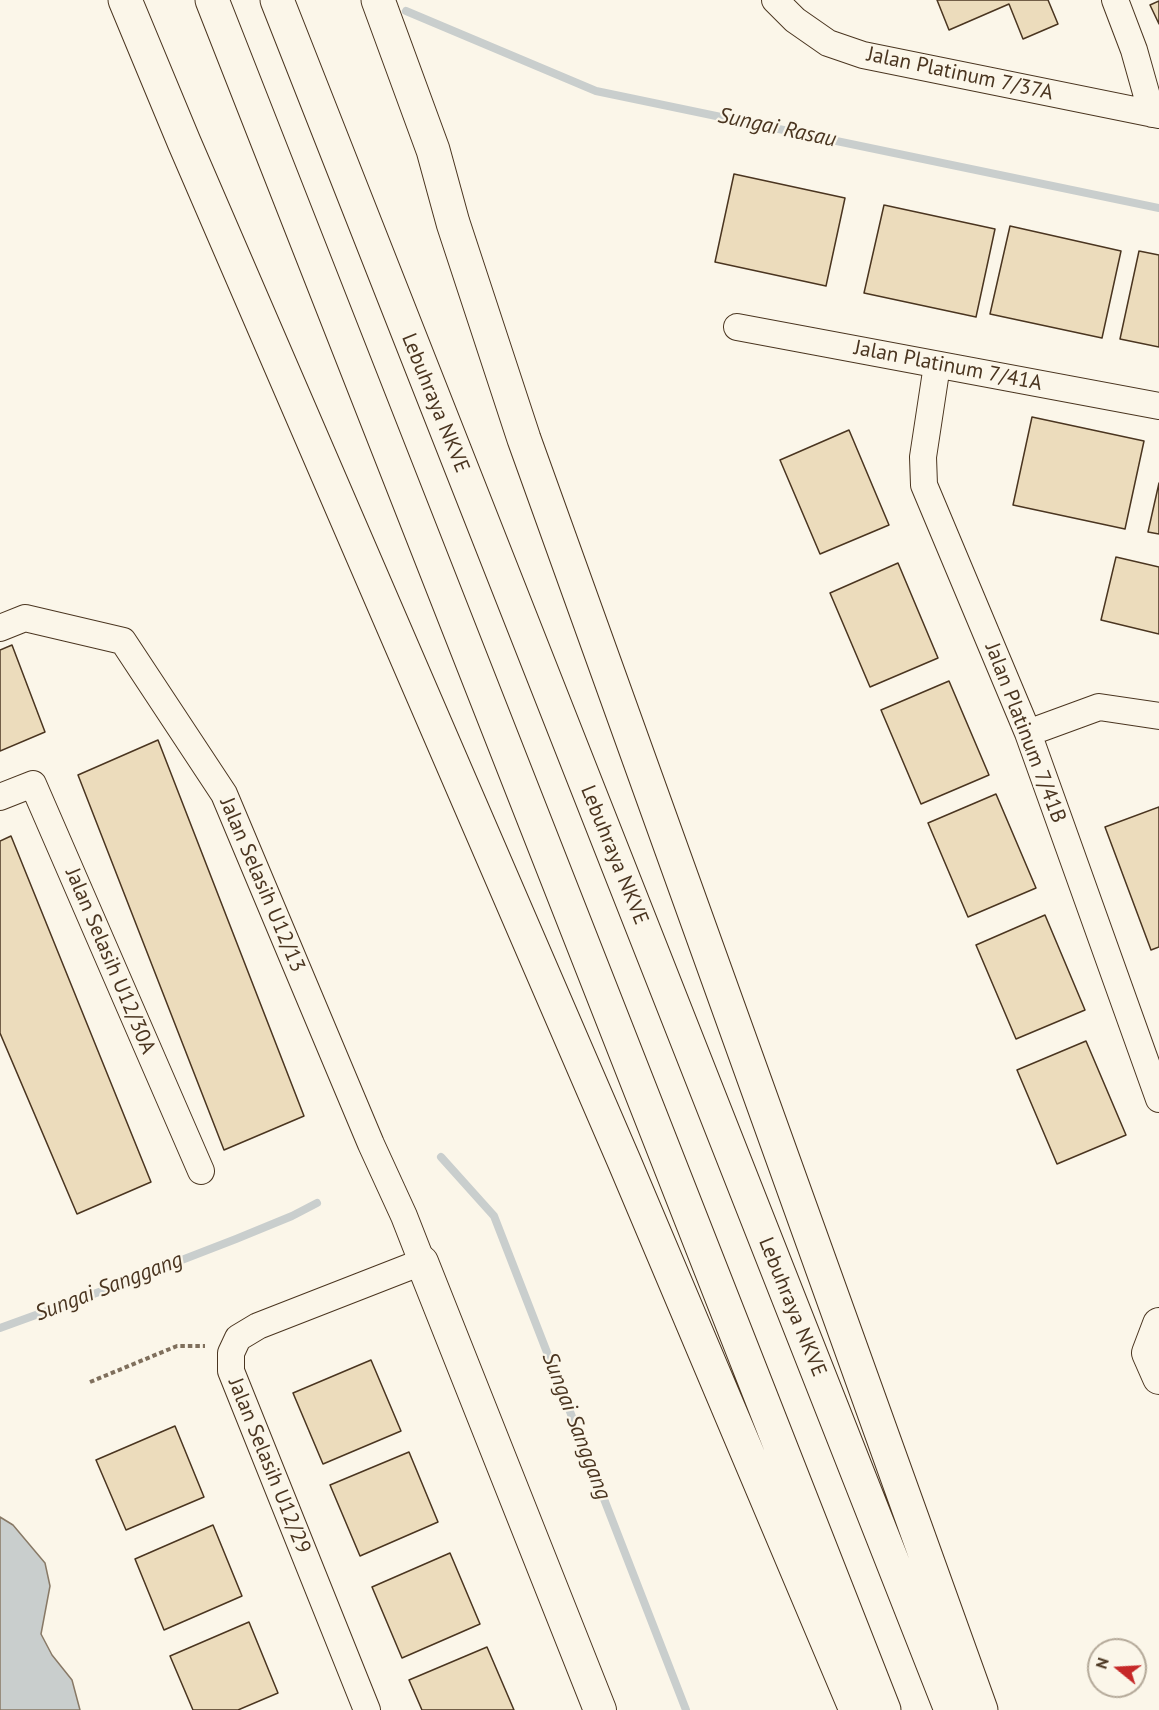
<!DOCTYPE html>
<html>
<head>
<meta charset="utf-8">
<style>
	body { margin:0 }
	#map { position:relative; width:1159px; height:1710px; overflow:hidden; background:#fbf6e9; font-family:"PT Sans",sans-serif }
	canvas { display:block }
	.north { position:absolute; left:1087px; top:1638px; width:60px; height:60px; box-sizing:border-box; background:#fbf6e9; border:2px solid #b4a999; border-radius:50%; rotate:288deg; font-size:16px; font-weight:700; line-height:24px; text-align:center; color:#4a3520 }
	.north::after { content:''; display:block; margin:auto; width:21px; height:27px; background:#c62828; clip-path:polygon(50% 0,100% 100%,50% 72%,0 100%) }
</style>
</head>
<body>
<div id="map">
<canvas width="1159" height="1710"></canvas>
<div class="north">N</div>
</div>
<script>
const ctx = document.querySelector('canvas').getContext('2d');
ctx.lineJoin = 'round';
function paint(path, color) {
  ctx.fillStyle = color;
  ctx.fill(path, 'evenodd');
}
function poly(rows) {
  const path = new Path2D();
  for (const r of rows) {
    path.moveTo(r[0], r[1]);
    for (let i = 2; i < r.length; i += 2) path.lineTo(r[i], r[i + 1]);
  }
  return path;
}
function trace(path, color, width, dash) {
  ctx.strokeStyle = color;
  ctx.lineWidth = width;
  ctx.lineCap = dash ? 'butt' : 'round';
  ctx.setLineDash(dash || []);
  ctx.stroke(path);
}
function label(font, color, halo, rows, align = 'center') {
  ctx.font = font + ' "PT Sans",sans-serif';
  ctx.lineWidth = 4.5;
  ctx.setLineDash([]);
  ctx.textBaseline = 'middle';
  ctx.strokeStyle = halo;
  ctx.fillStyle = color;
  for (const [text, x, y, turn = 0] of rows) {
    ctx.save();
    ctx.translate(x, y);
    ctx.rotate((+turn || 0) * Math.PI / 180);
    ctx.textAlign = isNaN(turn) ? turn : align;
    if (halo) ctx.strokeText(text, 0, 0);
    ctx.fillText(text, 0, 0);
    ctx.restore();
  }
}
const water = poly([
	[0,1517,13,1525,45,1563,50,1586,41,1634,52,1655,72,1680,80,1710,0,1710,0,1517]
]);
paint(water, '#c9cecd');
trace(water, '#887966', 1.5);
trace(poly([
	[406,11,596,91,1159,208],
	[441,1157,494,1216,686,1710],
	[0,1328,99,1292,236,1239,292,1216,317,1203]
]), '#c9cecd', 8);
const building = poly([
	[937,0,1048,0,1058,24,1023,39,1009,4,949,30,937,0],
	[1159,1,1159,24,1150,5,1159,1],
	[734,174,845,198,826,286,715,262,734,174],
	[884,205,995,229,976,317,864,293,884,205],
	[1010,226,1121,251,1102,338,990,314,1010,226],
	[1139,251,1159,255,1159,347,1120,339,1139,251],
	[1032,417,1144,441,1125,529,1013,505,1032,417],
	[849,430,889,525,820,554,780,460,849,430],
	[1159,483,1159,534,1148,532,1159,483],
	[1116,557,1159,567,1159,634,1101,620,1116,557],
	[898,563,938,658,870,687,830,593,898,563],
	[12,645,45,732,0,751,0,650,12,645],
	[949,681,989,775,921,804,881,710,949,681],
	[158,740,304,1116,224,1150,78,775,158,740],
	[996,794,1036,888,968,917,928,823,996,794],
	[1159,807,1159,947,1151,950,1105,827,1159,807],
	[11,836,151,1182,77,1214,0,1033,0,841,11,836],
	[1045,915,1085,1010,1016,1039,976,945,1045,915],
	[1086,1041,1126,1135,1057,1164,1017,1070,1086,1041],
	[371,1360,401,1431,323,1464,293,1393,371,1360],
	[175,1426,204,1497,126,1530,96,1460,175,1426],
	[409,1452,438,1522,360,1556,330,1485,409,1452],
	[213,1525,242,1596,164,1630,135,1559,213,1525],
	[450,1553,480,1624,402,1658,372,1587,450,1553],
	[249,1622,278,1693,238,1710,193,1710,170,1656,249,1622],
	[487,1647,514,1710,422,1710,409,1680,487,1647]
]);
paint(building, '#ecdcbc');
trace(building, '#4a3520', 1.5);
const minor = poly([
	[775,0,795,20,828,43,863,55,1159,115],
	[1115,0,1134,50,1152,114],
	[737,327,1159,406],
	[937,365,923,457,924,485,1028,733,1159,1099],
	[0,628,25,618,123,641,224,794,371,1144,404,1216,422,1262,258,1326,238,1338,231,1353,231,1371,367,1710],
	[1028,733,1099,707,1159,716],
	[0,797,33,784,201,1171]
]);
const tertiary = poly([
	[422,1262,600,1710],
	[1159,1324,1148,1353,1159,1378]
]);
const motorway = poly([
	[125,0,184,142,624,1161,856,1710],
	[212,0,884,1710],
	[277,0,951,1710],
	[378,0,433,150,453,223,524,439,981,1710]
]);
trace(minor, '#4a3520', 28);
trace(tertiary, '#4a3520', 34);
trace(motorway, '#4a3520', 35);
trace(poly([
	[90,1382,177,1346,205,1346]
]), '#7f6f5c', 4, [4.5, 3]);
trace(minor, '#fbf6e9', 26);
trace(tertiary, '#fbf6e9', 32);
trace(motorway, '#fbf6e9', 33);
label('21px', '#4a3520', '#fbf6e9', [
	["Jalan Platinum 7/37A",960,74,12],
	["Jalan Platinum 7/41A",948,366,11],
	["Lebuhraya NKVE",435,403,68],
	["Jalan Platinum 7/41B",1025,733,69],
	["Lebuhraya NKVE",614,855,68],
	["Jalan Selasih U12/13",262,885,67],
	["Jalan Selasih U12/30A",110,961,67],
	["Lebuhraya NKVE",792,1307,68],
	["Jalan Selasih U12/29",269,1466,68]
]);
label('italic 22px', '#4a3520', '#fbf6e9', [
	["Sungai Rasau",777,128,12],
	["Sungai Sanggang",109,1287,-21],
	["Sungai Sanggang",576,1426,69]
]);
</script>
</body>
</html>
